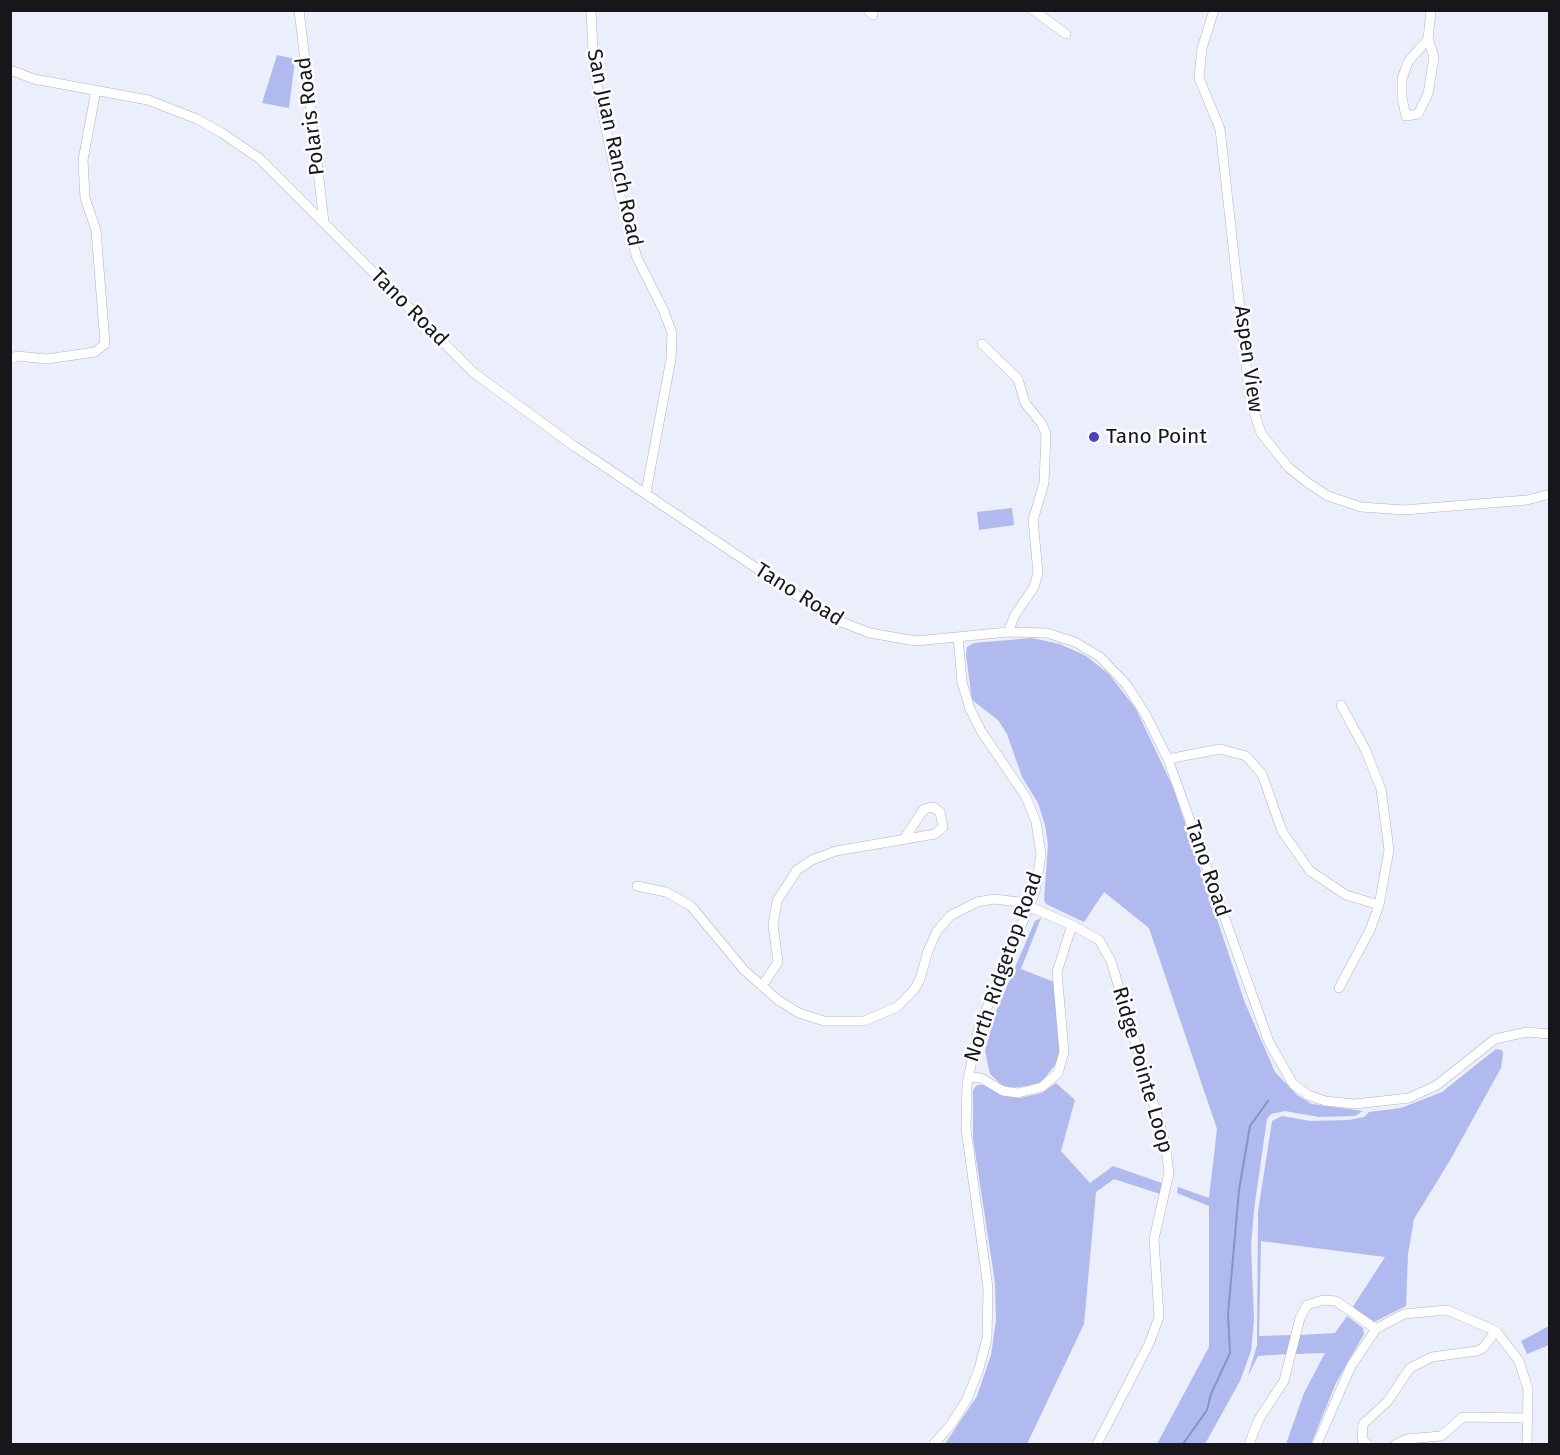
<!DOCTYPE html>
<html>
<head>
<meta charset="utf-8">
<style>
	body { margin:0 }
	#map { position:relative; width:1560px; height:1455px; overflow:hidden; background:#ebeefb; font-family:"Fira Sans",sans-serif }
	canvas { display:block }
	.frame { position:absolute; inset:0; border:12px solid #16161b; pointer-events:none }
</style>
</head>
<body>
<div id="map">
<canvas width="1560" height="1455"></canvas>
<div class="frame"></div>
</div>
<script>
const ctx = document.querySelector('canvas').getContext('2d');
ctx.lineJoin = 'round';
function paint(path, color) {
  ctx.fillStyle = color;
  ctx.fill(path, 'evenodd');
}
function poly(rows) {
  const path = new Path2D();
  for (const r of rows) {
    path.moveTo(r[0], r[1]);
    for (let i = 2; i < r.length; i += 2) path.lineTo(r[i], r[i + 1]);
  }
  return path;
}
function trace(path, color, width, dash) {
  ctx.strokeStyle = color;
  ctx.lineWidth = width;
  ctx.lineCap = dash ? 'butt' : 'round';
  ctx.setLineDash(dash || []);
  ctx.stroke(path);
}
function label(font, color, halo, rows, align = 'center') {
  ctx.font = font + ' "Fira Sans",sans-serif';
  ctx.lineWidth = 5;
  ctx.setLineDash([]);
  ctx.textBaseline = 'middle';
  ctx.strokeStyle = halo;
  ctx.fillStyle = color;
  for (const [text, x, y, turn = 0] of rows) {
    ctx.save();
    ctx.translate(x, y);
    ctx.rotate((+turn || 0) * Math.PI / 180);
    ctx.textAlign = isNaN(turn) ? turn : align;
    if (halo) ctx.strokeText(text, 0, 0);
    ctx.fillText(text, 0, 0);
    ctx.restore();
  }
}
paint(poly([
	[277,55,295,59,289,108,262,103],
	[1012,508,1014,525,979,530,977,512],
	[1032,638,1060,644,1086,656,1109,674,1136,709,1173,787,1245,1003,1275,1072,1297,1095,1312,1104,1363,1111,1355,1116,1319,1117,1285,1111,1271,1114,1267,1119,1254,1210,1251,1245,1254,1321,1251,1351,1240,1381,1205,1444,1157,1444,1209,1347,1209,1206,1177,1193,1178,1187,1209,1198,1217,1129,1149,928,1104,892,1084,922,1046,904,1044,900,1048,845,1045,825,1038,803,1022,777,1007,734,998,720,972,700,966,655,967,647,974,643],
	[1041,918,1021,969,1054,982,1060,1051,1056,1064,1043,1080,1036,1085,1011,1088,1002,1085,990,1074,985,1051,995,1014,1035,921],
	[1496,1049,1502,1050,1503,1054,1501,1068,1449,1162,1414,1219,1408,1254,1406,1306,1374,1322,1352,1308,1385,1257,1261,1241,1259,1336,1291,1335,1288,1354,1258,1356,1248,1376,1257,1345,1258,1212,1272,1121,1282,1116,1310,1121,1349,1120,1364,1117,1369,1112,1401,1108,1442,1092],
	[1056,1083,1075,1100,1061,1151,1090,1183,1113,1166,1162,1183,1160,1194,1114,1179,1096,1192,1084,1324,1027,1444,945,1444,977,1396,991,1355,996,1320,995,1283,973,1138,973,1090,977,1085,986,1085,1003,1095,1020,1098,1042,1093],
	[1347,1316,1363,1328,1364,1334,1336,1383,1311,1444,1286,1444,1304,1393,1325,1353,1295,1354,1299,1335,1335,1333],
	[1549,1326,1549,1345,1527,1354,1521,1341]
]), '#b1baef');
trace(poly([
	[1183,1444,1207,1410,1211,1394,1230,1353,1228,1314,1239,1190,1250,1126,1268,1101]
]), '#8991c6', 2);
const minor = poly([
	[299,10,324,222],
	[591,10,594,71,620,196,637,258,663,309,672,333,671,359,646,492],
	[868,10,873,15],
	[1033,10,1066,34],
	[1214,10,1202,48,1199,78,1220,129,1250,400,1261,433,1288,467,1308,483,1328,496,1361,507,1404,510,1527,500,1550,494],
	[1428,39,1408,62,1402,79,1402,98,1406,116,1418,114,1428,94,1434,57,1428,39,1431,10],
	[10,70,34,79,148,100,197,119,222,133,260,159,474,373,574,446,831,618,870,633,916,641,1008,632,1047,633,1075,642,1100,657,1126,684,1146,715,1168,759,1269,1042,1293,1084,1308,1095,1325,1101,1355,1104,1409,1098,1437,1085,1495,1039,1527,1032,1550,1034],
	[982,344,1018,379,1025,403,1042,424,1046,434,1044,483,1033,520,1038,573,1034,587,1015,615,1008,632],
	[10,359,17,356,47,359,95,352,105,344,96,230,85,198,83,160,96,90],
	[1168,759,1220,749,1246,756,1262,774,1282,831,1310,871,1346,895,1379,905],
	[637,886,666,892,691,906,744,970,778,1000,799,1013,824,1021,864,1021,897,1007,914,990,920,979,928,951,937,931,950,916,977,902,994,899,1019,902,1072,925,1099,940,1111,961,1165,1142,1169,1173,1154,1239,1159,1317,1149,1344,1097,1444],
	[762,986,778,962,773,925,777,901,797,870,812,860,836,851,935,834,943,827,940,812,933,807,924,809,904,839],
	[1339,988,1370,930,1379,905,1389,850,1381,789,1365,749,1341,705],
	[968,1077,981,1078,1003,1091,1018,1093,1042,1087,1058,1073,1064,1052,1057,972,1072,925],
	[934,1444,952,1423,967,1399,979,1369,987,1338,988,1288,966,1129,967,1084,979,1027,1035,892,1041,855,1036,822,1026,797,981,731,970,709,962,682,958,637],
	[1249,1444,1259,1419,1284,1381,1300,1318,1307,1305,1323,1300,1336,1301,1376,1329],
	[1317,1444,1351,1366,1376,1329,1404,1314,1447,1310,1496,1331,1519,1361,1528,1389,1527,1444],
	[1367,1444,1362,1439,1363,1424,1388,1401,1410,1368,1432,1357,1477,1351,1483,1348,1496,1331],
	[1396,1444,1407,1439,1441,1436,1463,1417,1527,1418]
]);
trace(minor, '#b2b4c0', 10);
trace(minor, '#fff', 9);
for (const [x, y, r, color] of [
	[1094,437,6,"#4745bb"]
]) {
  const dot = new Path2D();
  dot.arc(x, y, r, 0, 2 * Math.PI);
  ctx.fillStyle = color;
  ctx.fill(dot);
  trace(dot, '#fbfcfe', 2);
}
label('21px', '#16161b', '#fbfcfe', [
	["Polaris Road",311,116,-97],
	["San Juan Ranch Road",614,148,78],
	["Tano Road",409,308,45],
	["Aspen View",1248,359,82],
	["Tano Road",799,595,32],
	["Tano Road",1207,869,71],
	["North Ridgetop Road",1004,967,-71],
	["Ridge Pointe Loop",1142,1070,74]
]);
label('21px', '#16161b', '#fbfcfe', [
	["Tano Point",1106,437]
], 'left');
</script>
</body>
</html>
